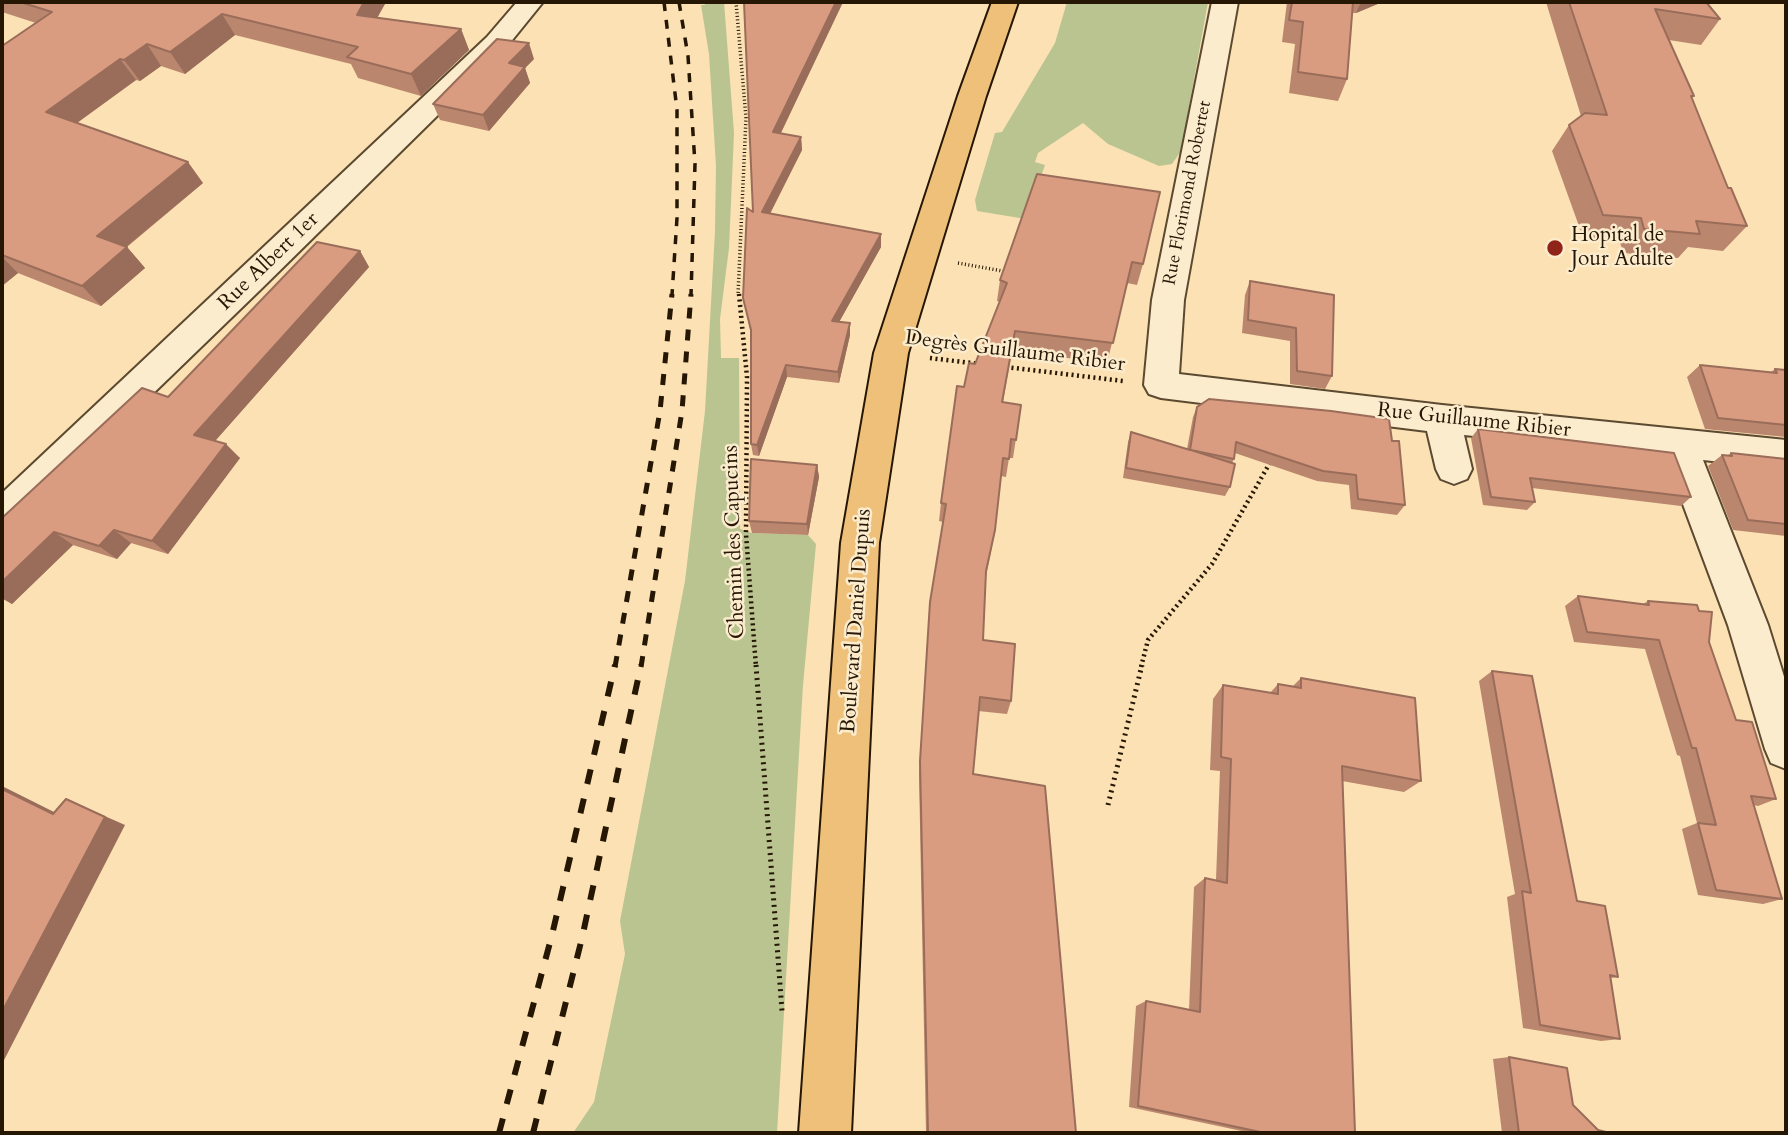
<!DOCTYPE html>
<html>
<head>
<meta charset="utf-8">
<style>
	body { margin:0 }
	#map { position:relative; width:1788px; height:1135px; overflow:hidden; background:#fbe1b3; font-family:Cardo,serif }
	canvas { display:block }
	.frame { position:absolute; inset:0; border:4px solid #261604; pointer-events:none }
</style>
</head>
<body>
<div id="map">
<canvas width="1788" height="1135"></canvas>
<div class="frame"></div>
</div>
<script>
const ctx = document.querySelector('canvas').getContext('2d');
ctx.lineJoin = 'round';
function paint(path, color) {
  ctx.fillStyle = color;
  ctx.fill(path, 'evenodd');
}
function poly(rows) {
  const path = new Path2D();
  for (const r of rows) {
    path.moveTo(r[0], r[1]);
    for (let i = 2; i < r.length; i += 2) path.lineTo(r[i], r[i + 1]);
  }
  return path;
}
function trace(path, color, width, dash) {
  ctx.strokeStyle = color;
  ctx.lineWidth = width;
  ctx.lineCap = dash ? 'butt' : 'round';
  ctx.setLineDash(dash || []);
  ctx.stroke(path);
}
function label(font, color, halo, rows, align = 'center') {
  ctx.font = font + ' Cardo,serif';
  ctx.lineWidth = 5;
  ctx.setLineDash([]);
  ctx.textBaseline = 'middle';
  ctx.strokeStyle = halo;
  ctx.fillStyle = color;
  for (const [text, x, y, turn = 0] of rows) {
    ctx.save();
    ctx.translate(x, y);
    ctx.rotate((+turn || 0) * Math.PI / 180);
    ctx.textAlign = isNaN(turn) ? turn : align;
    if (halo) ctx.strokeText(text, 0, 0);
    ctx.fillText(text, 0, 0);
    ctx.restore();
  }
}
paint(poly([
	[704,2,724,2,734,133,729,248,720,319,721,358,739,358,740,529,752,533,808,535,816,544,803,685,777,1133,573,1133,594,1102,625,954,620,921,685,581,705,411,715,231,716,166,709,54,701,5,705,5],
	[1067,2,1208,2,1181,151,1172,164,1159,166,1108,144,1083,123,1038,153,1035,162,1045,165,1026,219,977,211,975,200,995,133,1002,132,1055,43]
]), '#b9c491');
const minor = poly([
	[517,2,543,2,505,49,260,290,15,527,2,532,2,493,487,37,517,2],
	[1212,2,1238,2,1184,300,1179,374,1442,405,1786,440,1786,469,1703,460,1768,625,1786,683,1786,769,1771,763,1765,749,1728,625,1665,456,1464,435,1472,469,1467,479,1454,484,1441,479,1436,469,1427,431,1161,398,1149,394,1144,385,1152,300,1212,2]
]);
const major = poly([
	[992,2,1018,2,986,96,908,353,879,543,851,1133,799,1133,841,543,874,353,958,96,992,2]
]);
trace(minor, '#5b4930', 4);
trace(major, '#261604', 4);
trace(poly([
	[736,2,746,118,738,295],
	[958,263,1008,272]
]), '#261604', 3.5, [1, 2.5]);
trace(poly([
	[739,294,747,377,746,534,756,667],
	[930,358,980,364],
	[1006,367,1123,381],
	[1141,667,1148,640,1212,564,1271,461]
]), '#261604', 4.5, [2, 3.5]);
trace(poly([
	[756,665,782,1011],
	[1108,805,1142,665]
]), '#261604', 5, [2, 4.5]);
paint(minor, '#fcecce');
paint(major, '#eec07a');
trace(poly([
	[664,2,677,110,677,218,672,295],
	[679,2,688,56,695,164,691,295]
]), '#261604', 3.5, [9, 9]);
trace(poly([
	[615,667,660,411,672,294],
	[641,667,682,411,691,294]
]), '#261604', 5, [11, 11]);
trace(poly([
	[499,1133,552,935,615,665],
	[533,1133,582,938,641,665]
]), '#261604', 6, [15, 15]);
paint(poly([
	[2,2,386,2,377,18,461,29,469,50,421,96,358,78,351,64,235,35,185,74,161,66,140,81,136,80,77,123,203,183,127,247,145,268,101,306,18,273,2,286,2,46,36,23,2,12],
	[744,2,843,2,781,133,801,137,802,150,770,214,881,247,839,322,850,335,839,383,787,377,759,456,753,455,751,444,751,334,743,298,753,212],
	[1287,2,1380,2,1380,3,1356,13,1352,13,1347,79,1338,101,1289,93,1295,44,1282,42],
	[1546,2,1706,2,1720,19,1701,45,1669,40,1694,96,1692,98,1728,188,1747,226,1723,251,1688,247,1678,258,1624,253,1620,243,1584,240,1552,151,1569,125,1581,116],
	[534,59,525,68,530,83,489,131,440,120,433,104],
	[1037,174,1143,264,1137,285,1127,283,1107,363,1012,351,1003,402,1021,405,1013,458,1009,458,1006,477,1001,476,992,547,986,576,983,640,1011,701,1007,714,978,711,973,774,1076,1133,926,1133,919,773,929,617,943,522,939,521,941,503,964,387,975,364,1000,302,997,301,1000,280],
	[360,251,369,267,215,441,240,458,168,554,131,543,117,559,73,545,12,604,3,599,2,601,2,518,168,397],
	[1250,281,1334,295,1332,376,1325,389,1290,384,1290,341,1242,333,1245,295],
	[1700,365,1771,372,1775,369,1786,370,1786,437,1705,429,1687,377],
	[1197,407,1392,441,1405,505,1397,515,1351,509,1349,485,1317,481,1235,453,1234,459,1232,463,1230,487,1225,496,1123,478,1128,442,1131,432,1187,449,1193,417],
	[1478,429,1691,497,1681,506,1532,488,1535,502,1527,510,1483,505,1471,438],
	[1731,453,1786,459,1786,536,1733,530,1708,466,1722,455,1728,455],
	[817,465,819,477,808,535,752,533,749,521],
	[1578,596,1643,604,1648,601,1709,642,1736,720,1776,799,1758,806,1753,805,1782,899,1763,904,1698,895,1682,829,1697,823,1680,756,1677,755,1645,649,1574,642,1565,606],
	[1492,671,1577,901,1618,977,1611,978,1620,1039,1601,1041,1523,1028,1507,897,1515,894,1479,681],
	[1301,678,1421,781,1404,792,1342,781,1355,1133,1251,1133,1129,1107,1136,1006,1146,1001,1189,1010,1194,887,1205,878,1216,880,1220,771,1210,770,1213,699,1223,685,1270,693,1278,684,1293,686],
	[1509,1057,1573,1105,1598,1130,1610,1133,1502,1133,1493,1059]
]), '#bb866e');
paint(poly([
	[364,2,386,2,367,36,357,15],
	[836,2,843,2,775,145,773,132],
	[1361,2,1380,2,1380,3,1356,13],
	[222,14,235,35,185,74,170,52],
	[461,29,469,50,421,96,411,74],
	[529,43,534,59,525,68,530,83,489,131,483,115,509,63],
	[147,44,161,66,140,81,124,60],
	[120,59,136,80,63,133,46,112],
	[801,137,802,150,764,225,762,212],
	[188,162,203,183,115,256,97,236],
	[881,234,881,247,833,333,832,321],
	[127,247,145,268,101,306,82,286],
	[360,251,369,267,208,449,194,435],
	[2,257,18,273,2,286],
	[850,323,850,335,839,383,838,372],
	[786,365,787,377,759,456,757,445],
	[226,444,240,458,168,554,152,541],
	[817,465,819,477,808,535,807,524],
	[114,530,131,543,117,559,99,546],
	[54,532,73,545,12,604,2,598,2,582],
	[2,786,74,822,53,814,2,789],
	[66,799,125,825,2,1064,2,1012]
]), '#996d5a');
const building = poly([
	[20,2,364,2,357,15,461,29,411,74,347,57,358,47,222,14,170,52,147,44,124,60,120,59,46,112,188,162,97,236,127,247,82,286,2,255,2,46,52,12,20,2],
	[744,2,836,2,773,132,801,137,762,212,881,234,832,321,850,323,838,372,786,365,757,445,751,444,751,330,743,298,747,208,753,212,744,2],
	[1292,2,1353,2,1347,79,1298,72,1303,22,1289,20,1292,2],
	[1569,2,1706,2,1720,19,1655,9,1694,96,1691,96,1728,188,1731,188,1747,226,1696,221,1700,234,1644,229,1641,218,1603,215,1569,125,1585,113,1607,115,1569,2],
	[497,39,529,43,509,63,525,67,483,115,433,104,497,39],
	[1037,174,1160,192,1143,264,1132,262,1113,343,1015,331,1002,402,1021,405,1016,440,1011,439,1009,459,1003,458,995,530,986,571,983,640,1015,644,1011,701,980,697,973,774,1045,786,1076,1133,928,1133,920,761,930,602,946,504,941,503,957,386,964,387,969,363,975,364,1007,283,1000,280,1037,174],
	[317,242,360,251,194,435,226,444,152,541,114,530,99,546,54,532,2,582,2,518,142,388,168,397,317,242],
	[1250,281,1334,295,1332,376,1297,371,1296,328,1248,320,1250,281],
	[1700,365,1777,373,1775,369,1786,370,1786,425,1718,418,1700,365],
	[1209,399,1331,411,1389,419,1392,441,1399,441,1405,505,1358,499,1356,475,1323,471,1236,442,1234,459,1191,450,1235,464,1230,487,1126,468,1131,432,1190,450,1197,407,1209,399],
	[1478,429,1674,453,1691,497,1530,478,1535,502,1491,497,1478,429],
	[1731,453,1786,459,1786,524,1748,520,1722,455,1732,456,1731,453],
	[751,459,817,465,807,524,749,521,751,459],
	[1578,596,1649,605,1648,601,1697,605,1699,611,1712,612,1709,642,1736,720,1752,722,1776,799,1751,796,1782,899,1716,890,1698,823,1716,825,1696,748,1692,748,1659,640,1587,632,1578,596],
	[1492,671,1532,676,1577,901,1605,906,1618,977,1610,975,1620,1039,1540,1025,1522,891,1531,893,1492,671],
	[1301,678,1415,698,1421,781,1342,766,1355,1133,1265,1133,1138,1106,1146,1001,1200,1012,1205,878,1227,883,1231,759,1221,757,1223,685,1278,694,1278,684,1301,688,1301,678],
	[2,789,53,814,66,799,105,817,2,1012,2,789],
	[1509,1057,1567,1068,1573,1105,1598,1130,1610,1133,1519,1133,1509,1057]
]);
paint(building, '#da9c80');
trace(building, '#996d5a', 2);
for (const [x, y, r, color] of [
	[1555,248,9,"#8f2418"]
]) {
  const dot = new Path2D();
  dot.arc(x, y, r, 0, 2 * Math.PI);
  ctx.fillStyle = color;
  ctx.fill(dot);
  trace(dot, '#fcecce', 2.5);
}
label('18px', '#261604', '#fcecce', [
	["Rue Florimond Robertet",1188,193,-79]
]);
label('21px', '#261604', '#fcecce', [
	["Hopital de",1571,236],
	["Jour Adulte",1571,260]
], 'left');
label('21px', '#261604', '#fcecce', [
	["Rue Albert 1er",269,262,-44],
	["Degrès Guillaume Ribier",1015,352,7],
	["Rue Guillaume Ribier",1474,421,6],
	["Chemin des Capucins",735,542,-92],
	["Boulevard Daniel Dupuis",857,621,-86]
]);
</script>
</body>
</html>
